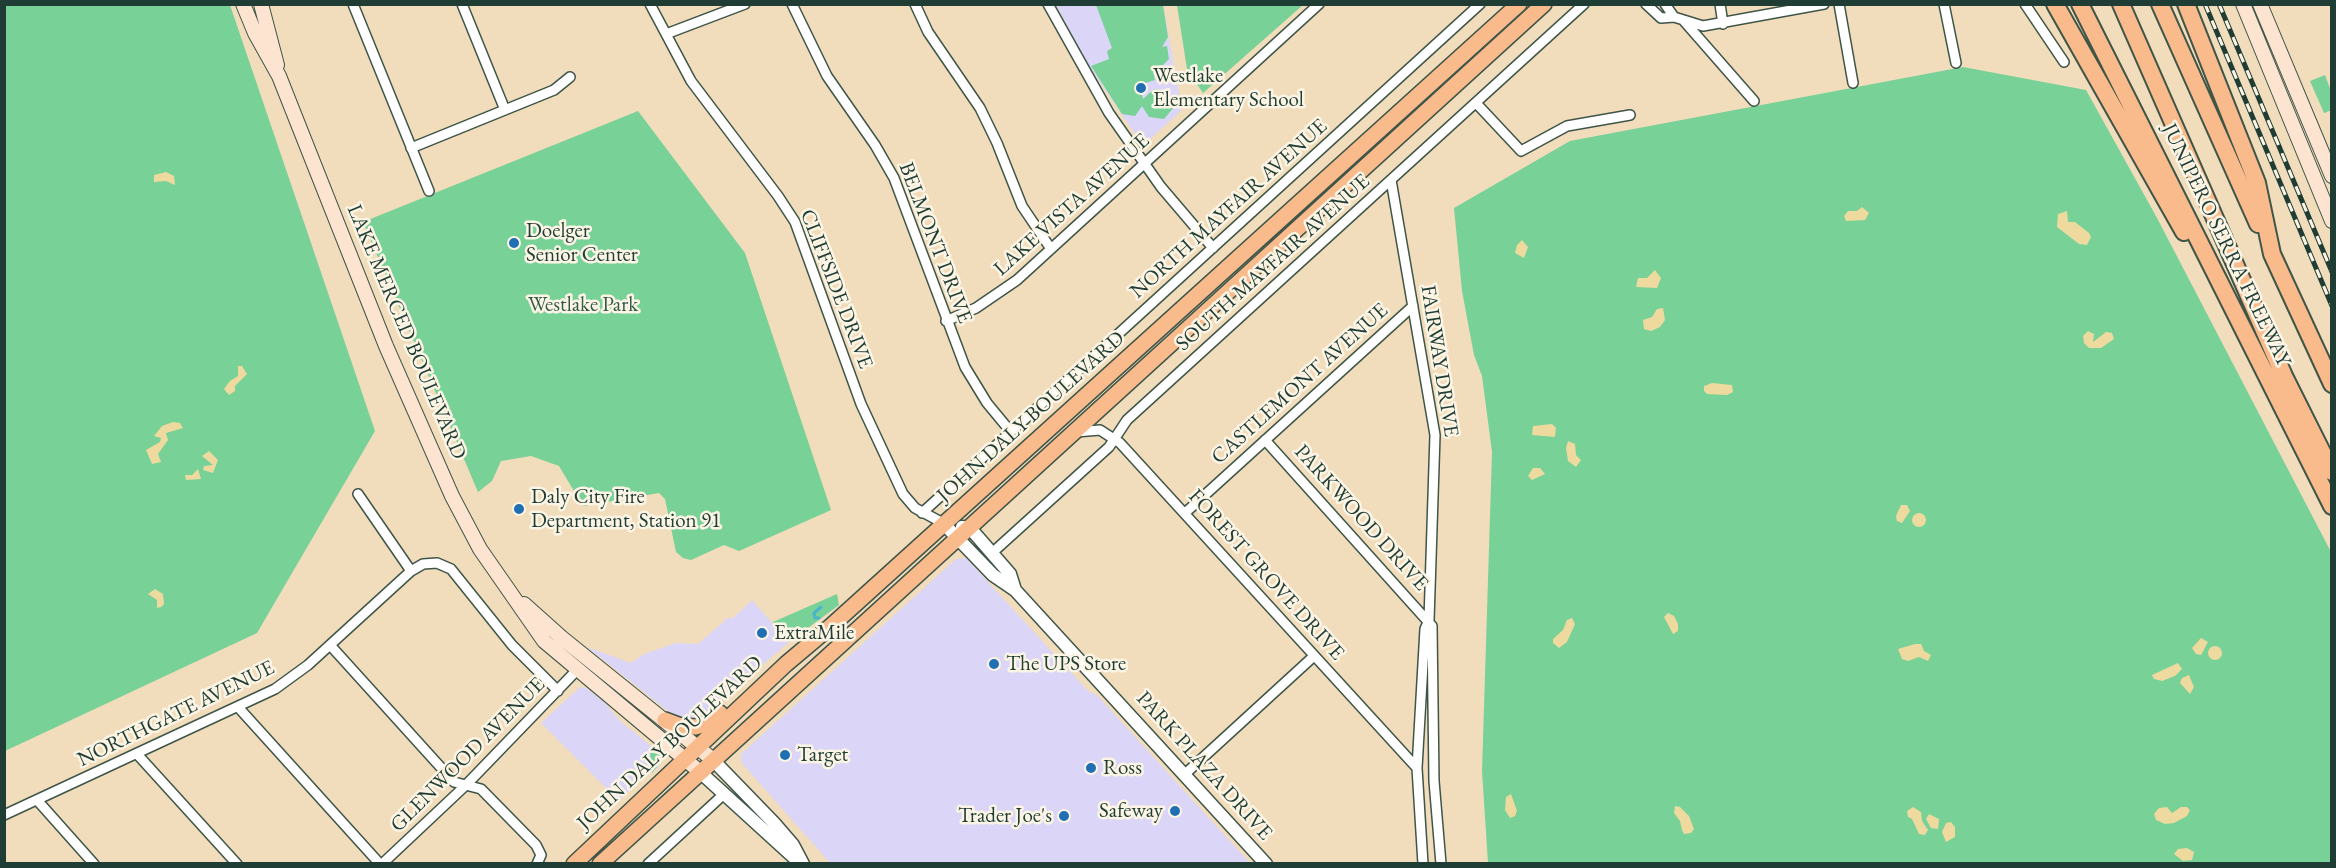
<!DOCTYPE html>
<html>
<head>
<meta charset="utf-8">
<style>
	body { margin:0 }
	#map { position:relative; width:2336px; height:868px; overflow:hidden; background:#f1dcbb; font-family:"EB Garamond",serif }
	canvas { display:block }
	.frame { position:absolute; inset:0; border:6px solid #1f3d34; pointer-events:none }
</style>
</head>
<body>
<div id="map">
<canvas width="2336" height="868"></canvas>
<div class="frame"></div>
</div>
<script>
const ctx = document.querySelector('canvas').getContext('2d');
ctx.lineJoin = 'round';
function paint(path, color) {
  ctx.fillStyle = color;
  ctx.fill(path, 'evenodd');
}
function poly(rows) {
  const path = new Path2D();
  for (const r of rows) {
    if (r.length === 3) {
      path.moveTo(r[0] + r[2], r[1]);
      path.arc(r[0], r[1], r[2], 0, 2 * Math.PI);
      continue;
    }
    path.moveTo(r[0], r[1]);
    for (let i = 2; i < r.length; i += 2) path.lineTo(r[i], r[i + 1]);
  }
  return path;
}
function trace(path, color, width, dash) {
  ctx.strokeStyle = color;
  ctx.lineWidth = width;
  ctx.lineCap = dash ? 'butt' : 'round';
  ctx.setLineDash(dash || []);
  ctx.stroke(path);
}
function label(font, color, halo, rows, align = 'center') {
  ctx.font = font + ' "EB Garamond",serif';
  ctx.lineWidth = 5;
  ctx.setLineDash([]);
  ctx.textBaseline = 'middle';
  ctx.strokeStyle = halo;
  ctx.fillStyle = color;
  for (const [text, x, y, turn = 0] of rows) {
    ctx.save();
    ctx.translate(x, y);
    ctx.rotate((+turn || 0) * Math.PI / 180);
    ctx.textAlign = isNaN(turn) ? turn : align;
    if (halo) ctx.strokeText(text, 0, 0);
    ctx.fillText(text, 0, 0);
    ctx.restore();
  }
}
paint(poly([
	[1056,5,1163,5,1182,110,1149,140,1139,140,1089,66],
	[966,558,1088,691,1097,695,1250,863,830,863,741,762,741,754,956,559],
	[752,600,789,642,703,717,687,719,669,712,587,647,631,663,644,654,676,643,698,644,729,617,732,619],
	[580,687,586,688,604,702,619,720,656,750,660,757,658,768,640,780,619,801,541,723]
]), '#dbd6f7');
paint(poly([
	[5,5,230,5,375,431,257,633,5,751],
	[1096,5,1163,5,1168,37,1162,47,1167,46,1169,59,1163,65,1152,67,1155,80,1139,85,1143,99,1154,89,1165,90,1172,97,1174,107,1164,119,1149,117,1142,106,1135,116,1122,114,1091,66,1109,59,1107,51,1112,48],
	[1177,5,1177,4,1303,5,1203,93,1187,69],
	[1963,67,2086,90,2157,218,2331,552,2331,863,1488,863,1482,771,1492,452,1482,376,1474,355,1462,291,1454,208,1570,141],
	[2325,75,2331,91,2332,110,2324,113,2310,81],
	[638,111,745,253,831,510,739,551,724,545,691,560,683,558,676,552,665,499,659,493,583,506,559,466,531,456,501,461,492,481,478,492,363,222],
	[837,594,839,605,789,642,773,622],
	[653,747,659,754,661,762,652,773,650,751]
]), '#78d197');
paint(poly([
	[166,172,174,176,175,185,166,181,154,182,154,175],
	[1862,207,1869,213,1865,220,1846,221,1844,216,1848,211,1857,211],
	[2067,211,2068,222,2075,222,2089,233,2091,237,2087,245,2079,244,2057,227,2058,214],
	[1522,240,1528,247,1524,258,1515,253,1517,245],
	[1655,270,1661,278,1657,288,1636,287,1638,278,1647,278],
	[1663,308,1665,320,1660,327,1651,331,1644,329,1643,320,1652,317,1657,309],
	[2088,331,2094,334,2093,342,2106,332,2112,333,2114,339,2101,348,2089,348,2084,343,2083,336],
	[238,366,242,366,247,374,235,386,235,391,229,395,224,389,230,381,238,376],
	[1712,383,1732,385,1733,392,1727,395,1707,394,1704,391,1704,386],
	[173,422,180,423,183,428,166,433,168,440,158,454,161,462,152,464,146,450,160,442,161,438,154,436,162,426],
	[1552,424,1556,428,1555,437,1532,435,1533,426],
	[1568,441,1575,444,1576,455,1581,460,1576,467,1568,461,1566,448],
	[209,451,218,460,213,473,203,470,204,466,213,465,202,456],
	[1533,468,1540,468,1545,474,1532,480,1528,476],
	[198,469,201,479,186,480,185,475,192,475],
	[1901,505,1907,505,1910,511,1902,523,1897,521,1896,516],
	[1919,520,7],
	[155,589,163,594,164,604,161,607,157,608,157,600,148,594],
	[1668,613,1674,616,1678,624,1678,631,1673,634,1664,617],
	[1572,618,1575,624,1567,642,1559,648,1553,643,1553,639,1563,630,1567,620],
	[2201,638,2208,642,2201,655,2196,654,2192,648],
	[1915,644,1921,644,1924,651,1931,655,1928,661,1919,657,1908,661,1902,659,1898,649],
	[2215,653,7],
	[2178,663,2182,669,2175,676,2162,681,2154,679,2152,675],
	[2189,675,2194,687,2190,694,2180,683,2182,678],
	[1511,794,1517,811,1515,816,1510,818,1505,810,1506,797],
	[1675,806,1680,807,1689,816,1694,829,1691,833,1684,834,1682,830,1680,821,1674,813],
	[1913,807,1921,812,1922,821,1928,830,1925,835,1919,834,1912,819,1908,817,1907,811],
	[2167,807,2172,813,2181,807,2187,807,2190,810,2187,816,2174,823,2165,824,2156,820,2154,814,2159,808],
	[1929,814,1939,819,1938,829,1931,828,1926,819],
	[1951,822,1955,827,1955,837,1946,842,1942,832,1946,823],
	[2187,848,2194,852,2192,860,2183,861,2174,854,2178,849]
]), '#eeda9e');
trace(poly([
	[819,618,815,618,814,613,821,607]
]), '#4cb4ca', 3);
const minor = poly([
	[353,4,429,191],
	[462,4,505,110],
	[650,4,691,81,778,196,795,222,861,404,903,494,915,508,943,523],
	[792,4,827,76,875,145,894,178,965,367,987,403,1011,432],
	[915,4,928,32,980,108,997,143,1022,206,1051,249],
	[1048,4,1109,113,1161,187,1213,248],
	[1646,4,1661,18,1674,17,1703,26,1824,4],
	[1665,4,1674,17],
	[1720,4,1723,24],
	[1839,4,1853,83],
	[1944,4,1956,63],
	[2025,4,2064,62],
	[1684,21,1754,101],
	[666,34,745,4],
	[1476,103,1521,151,1567,126,1630,115],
	[411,148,554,90,570,77],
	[1391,180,1435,435,1429,620,1425,629,1417,768,1423,864],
	[946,321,976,308,1017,280,1319,4],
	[1076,432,1100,430,1120,443,1417,768],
	[1265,440,1432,626,1434,781,1441,864],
	[358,494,411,571],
	[922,513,1480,4],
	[1185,513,1413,306],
	[992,553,1109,447,1127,420,1584,4],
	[330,645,454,782,481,789,536,845,541,855,537,864],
	[238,707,380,864],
	[137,754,237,864],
	[1185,774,1314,656],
	[37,800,94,864],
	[4,815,275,689,308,665,411,571,423,564,437,563,451,569,512,645,558,691],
	[382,864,466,785,577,670],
	[648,864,724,794]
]);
const tertiary = poly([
	[943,523,993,575,1015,590,1266,864],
	[962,527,970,528,1010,574,1015,590],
	[712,759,774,823,793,845,803,864],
	[699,771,800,863]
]);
const secondary = poly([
	[243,4,255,33,279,76,386,346,452,496,480,549,544,641,699,771],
	[261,4,277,65],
	[2243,4,2332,221],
	[2260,4,2332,176],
	[524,604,562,638,712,759]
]);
const primary = poly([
	[665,720,681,726,696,727,710,722,720,713],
	[574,864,786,664,830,627,1519,4],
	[600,864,1544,4]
]);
const motorway = poly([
	[2055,4,2184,232],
	[2080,4,2332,506],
	[2121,4,2284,376,2332,472],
	[2160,4,2258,224],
	[2186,4,2257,183,2272,254,2332,384]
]);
trace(minor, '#3e5548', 12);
trace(tertiary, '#3e5548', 15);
trace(secondary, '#3e5548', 16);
trace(primary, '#3e5548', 18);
trace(motorway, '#3e5548', 20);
trace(minor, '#fff', 9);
trace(tertiary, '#fff', 12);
trace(secondary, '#fde4d1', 14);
trace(primary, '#fabb8c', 15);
trace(motorway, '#fabb8c', 16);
const rail = poly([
	[2205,4,2332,306],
	[2219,4,2332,272]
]);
trace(rail, '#1f3d34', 5);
trace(rail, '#fcf5e5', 3, [9]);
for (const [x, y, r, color] of [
	[1141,88,6,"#1f6fb2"],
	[514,243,6,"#1f6fb2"],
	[519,509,6,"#1f6fb2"],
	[762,633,6,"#1f6fb2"],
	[994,664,6,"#1f6fb2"],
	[785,755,6,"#1f6fb2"],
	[1091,768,6,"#1f6fb2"],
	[1175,811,6,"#1f6fb2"],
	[1064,816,6,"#1f6fb2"]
]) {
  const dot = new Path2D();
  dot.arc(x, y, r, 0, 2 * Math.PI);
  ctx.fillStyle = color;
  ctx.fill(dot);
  trace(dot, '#fcf5e5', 2);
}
label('21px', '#1f3d34', '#fcf5e5', [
	["Westlake",1153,76],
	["Elementary School",1153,100],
	["Doelger",526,231],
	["Senior Center",526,255],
	["Daly City Fire",531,497],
	["Department, Station 91",531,521],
	["ExtraMile",774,633],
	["The UPS Store",1006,664],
	["Target",797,755],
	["Ross",1103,768],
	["Safeway",1163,811,"right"],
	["Trader Joe's",1052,816,"right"]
], 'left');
label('21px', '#1f3d34', '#fcf5e5', [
	["LAKE VISTA AVENUE",1072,205,-42],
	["NORTH MAYFAIR AVENUE",1229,209,-42],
	["BELMONT DRIVE",935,243,69],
	["JUNIPERO SERRA FREEWAY",2226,245,64],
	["SOUTH MAYFAIR AVENUE",1273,263,-42],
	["CLIFFSIDE DRIVE",836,289,69],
	["LAKE MERCED BOULEVARD",406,332,67],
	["FAIRWAY DRIVE",1439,361,81],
	["CASTLEMONT AVENUE",1300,384,-42],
	["JOHN DALY BOULEVARD",1031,417,-42],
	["PARKWOOD DRIVE",1361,518,48],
	["FOREST GROVE DRIVE",1266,575,48],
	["NORTHGATE AVENUE",176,714,-26],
	["JOHN DALY BOULEVARD",670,743,-43],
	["GLENWOOD AVENUE",468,755,-45],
	["PARK PLAZA DRIVE",1204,766,48]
]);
label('21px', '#315b48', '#fcf5e5', [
	["Westlake Park",583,305]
]);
</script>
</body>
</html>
